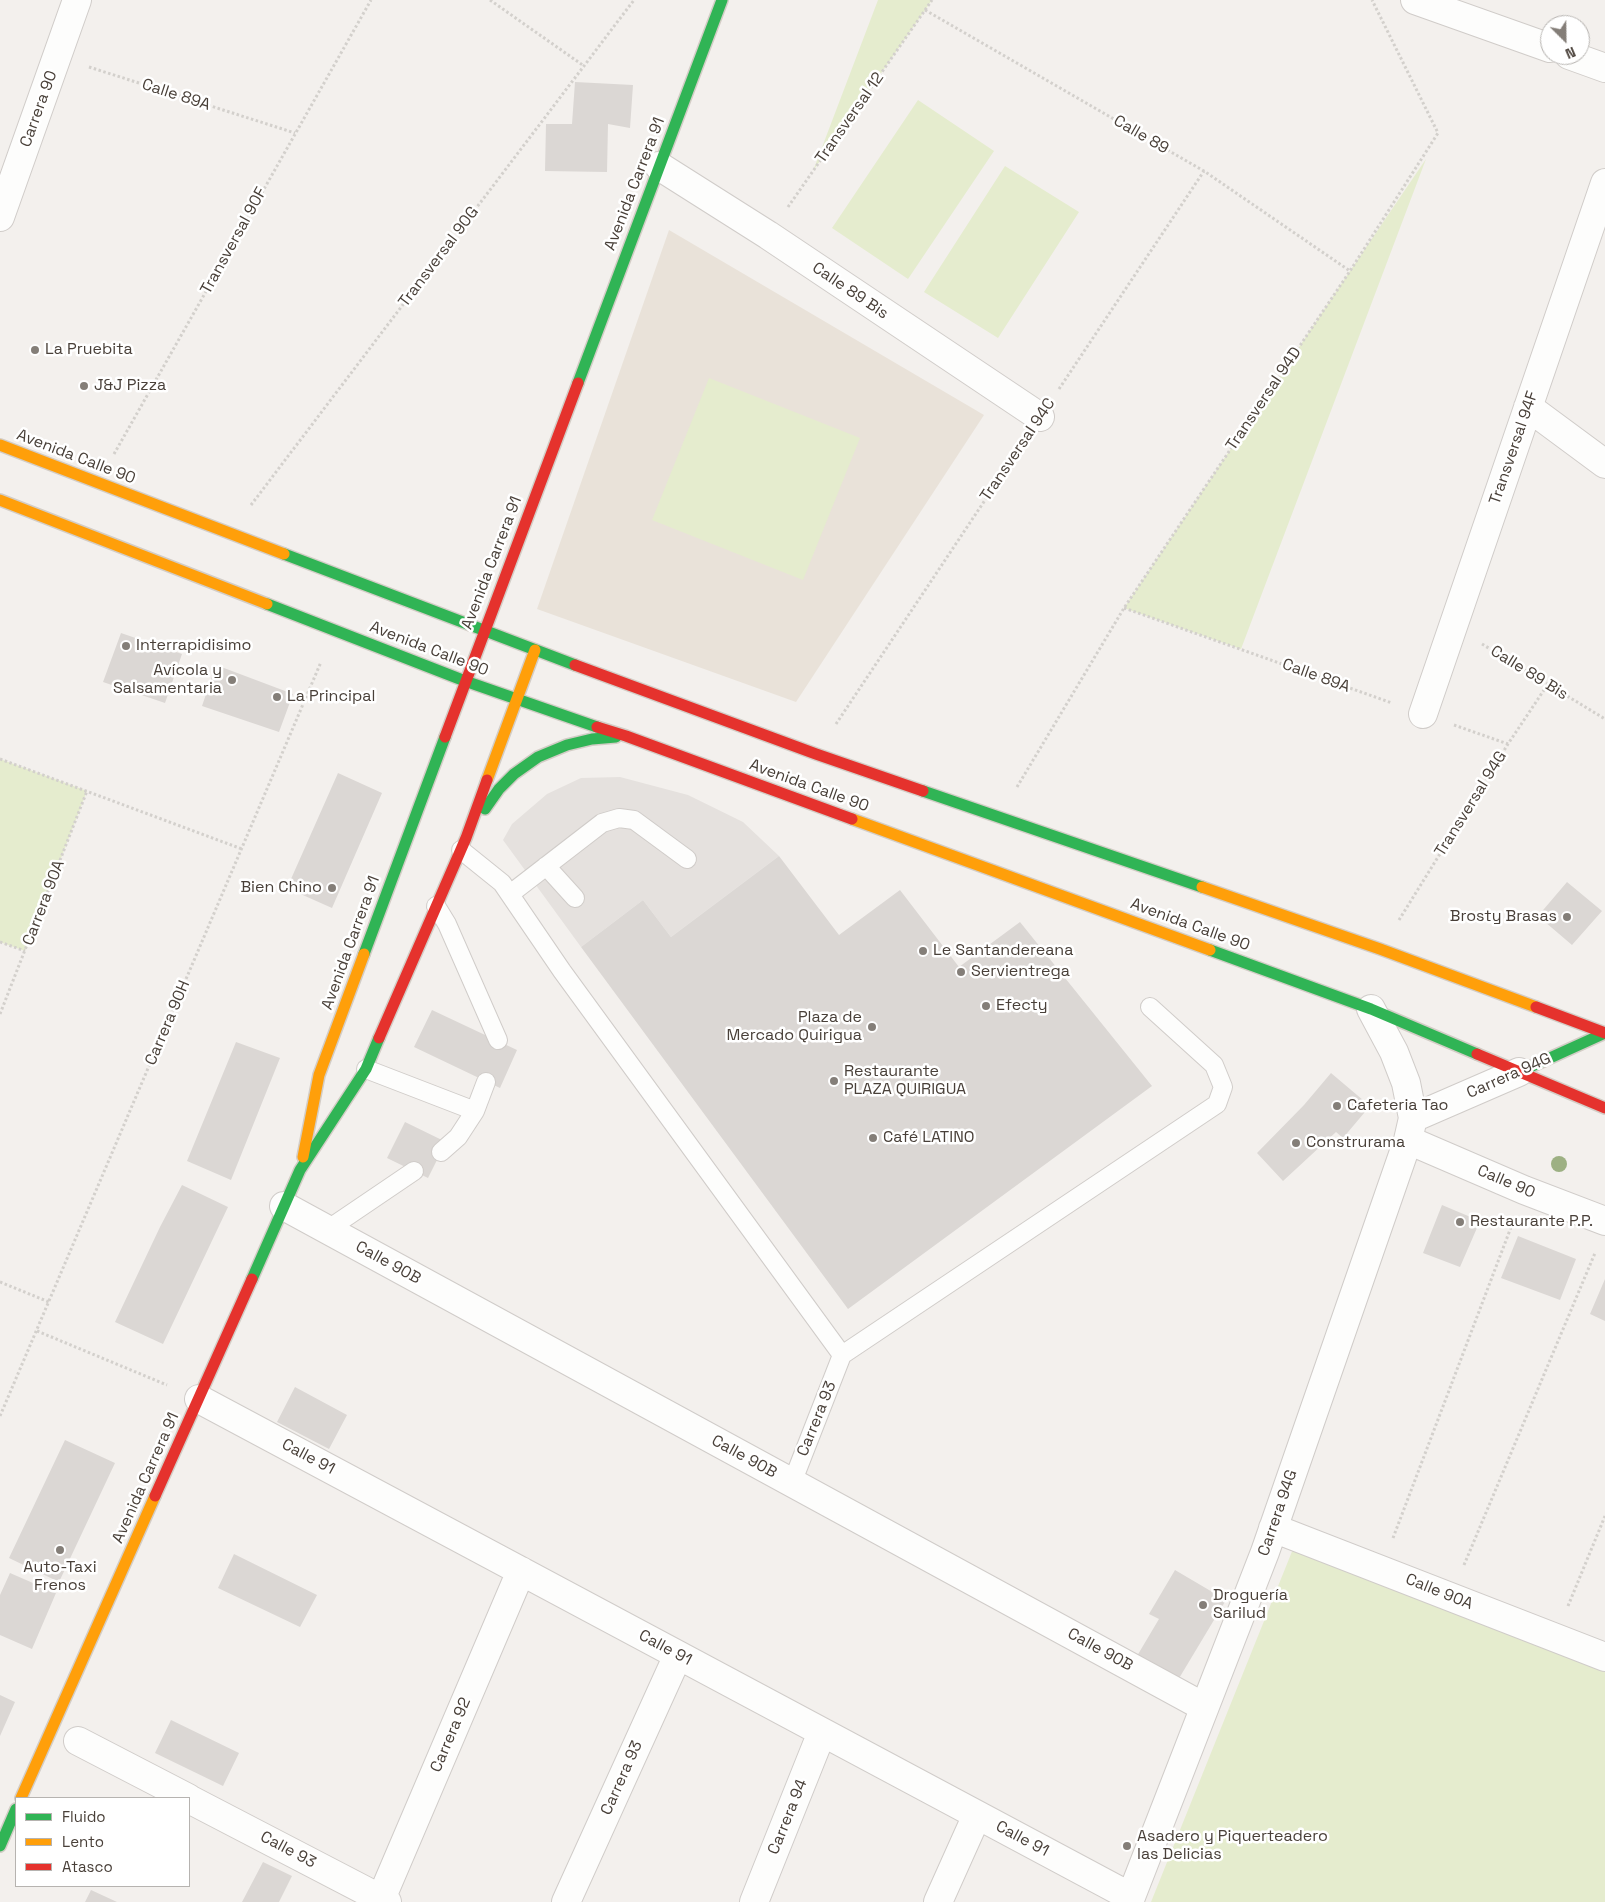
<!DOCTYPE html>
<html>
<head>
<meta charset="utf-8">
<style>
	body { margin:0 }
	#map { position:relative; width:1605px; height:1902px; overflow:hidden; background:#f3f0ed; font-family:"Space Grotesk",sans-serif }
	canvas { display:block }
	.legend { position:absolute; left:15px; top:1797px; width:175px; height:90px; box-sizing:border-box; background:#fff; border:1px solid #b6b3b0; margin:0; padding:6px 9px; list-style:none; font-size:15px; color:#494039 }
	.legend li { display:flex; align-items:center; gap:10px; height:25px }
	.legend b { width:25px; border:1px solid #b6b3b0 }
	.north { position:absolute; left:1540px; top:15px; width:50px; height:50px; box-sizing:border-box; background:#fff; border:1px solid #b6b3b0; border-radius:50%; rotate:157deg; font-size:14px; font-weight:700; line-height:20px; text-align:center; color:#494039 }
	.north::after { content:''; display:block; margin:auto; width:18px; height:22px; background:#847e78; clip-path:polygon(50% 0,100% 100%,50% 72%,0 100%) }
</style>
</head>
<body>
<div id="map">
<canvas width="1605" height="1902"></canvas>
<ul class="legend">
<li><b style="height:6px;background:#30b455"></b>Fluido</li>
<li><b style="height:6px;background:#ff9f0a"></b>Lento</li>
<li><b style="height:6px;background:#e5322d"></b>Atasco</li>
</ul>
<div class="north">N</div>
</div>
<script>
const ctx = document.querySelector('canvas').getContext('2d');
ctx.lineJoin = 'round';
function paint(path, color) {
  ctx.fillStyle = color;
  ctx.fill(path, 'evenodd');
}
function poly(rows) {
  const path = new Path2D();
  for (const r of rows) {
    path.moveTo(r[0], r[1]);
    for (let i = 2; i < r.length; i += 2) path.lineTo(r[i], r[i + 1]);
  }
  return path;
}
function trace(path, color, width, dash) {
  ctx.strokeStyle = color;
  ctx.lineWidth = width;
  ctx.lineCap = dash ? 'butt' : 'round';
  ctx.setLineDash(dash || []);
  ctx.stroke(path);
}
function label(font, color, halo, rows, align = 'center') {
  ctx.font = font + ' "Space Grotesk",sans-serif';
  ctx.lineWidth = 5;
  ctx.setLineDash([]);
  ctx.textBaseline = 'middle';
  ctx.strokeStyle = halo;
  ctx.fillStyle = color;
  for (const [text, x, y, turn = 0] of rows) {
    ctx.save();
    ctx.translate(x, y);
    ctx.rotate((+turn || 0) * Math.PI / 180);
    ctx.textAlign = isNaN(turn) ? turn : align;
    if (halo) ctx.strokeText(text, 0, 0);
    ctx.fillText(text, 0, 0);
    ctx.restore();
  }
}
paint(poly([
	[669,230,984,415,796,702,537,609]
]), '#e9e2d9');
paint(poly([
	[878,0,932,0,813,171],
	[918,100,994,151,908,279,832,228],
	[1426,159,1241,649,1124,608,1350,271],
	[1005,166,1079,212,998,338,924,292],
	[709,378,860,438,803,580,652,520],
	[0,759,87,791,25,951,0,942],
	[1293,1549,1605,1672,1605,1902,1151,1902]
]), '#e5ecce');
paint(poly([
	[620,777,688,795,743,822,779,856,671,937,643,900,581,947,503,840,512,824,547,794,581,778]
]), '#e5e1de');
paint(poly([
	[575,82,633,85,630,128,608,124,607,172,545,171,546,124,572,124],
	[121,633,182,654,165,703,103,682],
	[216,665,293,694,279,732,202,706],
	[338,773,382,793,332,908,287,888],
	[779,856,839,935,900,890,959,967,1020,922,1152,1086,848,1309,581,947,643,900,671,937],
	[1567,882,1602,911,1572,945,1538,916],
	[432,1010,517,1050,500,1088,414,1047],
	[236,1042,280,1058,231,1180,187,1161],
	[1331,1073,1370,1106,1343,1138,1336,1132,1283,1181,1257,1153,1304,1105],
	[405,1122,446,1142,428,1178,387,1158],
	[182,1185,228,1207,163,1344,115,1322,160,1227],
	[1442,1205,1480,1221,1460,1267,1423,1253],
	[1518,1236,1576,1259,1560,1300,1501,1278],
	[1605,1279,1605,1321,1590,1314],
	[295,1387,347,1415,329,1449,277,1422],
	[65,1440,115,1463,59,1582,9,1558],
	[234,1554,317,1595,300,1627,218,1588],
	[1175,1570,1226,1600,1178,1680,1137,1656,1159,1619,1149,1614],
	[10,1573,56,1593,32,1649,0,1635,0,1595],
	[0,1695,15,1702,0,1736],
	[171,1720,239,1753,223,1786,155,1753],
	[263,1862,292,1876,279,1902,242,1902],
	[91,1890,117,1902,85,1902]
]), '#dbd7d4');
const lane = poly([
	[461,850,502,883,562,971,842,1355],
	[546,866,575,898],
	[510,894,602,823,619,818,634,820,687,859],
	[436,906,447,924,498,1040],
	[366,1069,475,1111,486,1082],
	[441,1152,458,1137,475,1111],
	[327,1230,414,1171],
	[842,1355,1217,1104,1223,1087,1214,1065,1150,1007],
	[792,1483,842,1355]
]);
const street = poly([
	[1415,0,1550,48],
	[1569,55,1605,68],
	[659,166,768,235,1040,417],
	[0,217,77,0],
	[1528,407,1605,464],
	[1423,714,1605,183],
	[1413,1118,1519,1072],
	[1408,1140,1524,1190,1605,1221],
	[284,1206,1204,1707],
	[199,1399,1131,1897],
	[1273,1528,1605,1657],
	[78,1741,188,1798],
	[189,1799,387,1902],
	[381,1899,521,1571],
	[566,1902,678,1655],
	[754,1902,822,1732],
	[938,1902,977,1815],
	[1129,1902,1265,1552,1408,1140,1413,1118,1406,1083,1394,1052,1371,1009]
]);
const fast = poly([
	[578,383,722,0],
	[284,554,575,665],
	[267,604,465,681,597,727],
	[923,791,1202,887],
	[485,809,499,789,514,774,538,757,567,745,592,739,616,737],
	[1210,950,1371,1009,1477,1054],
	[364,954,445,737],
	[1519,1072,1605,1033],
	[252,1279,300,1170,366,1069,379,1038],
	[0,1846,16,1809]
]);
const slow = poly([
	[0,445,284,554],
	[0,500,267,604],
	[487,780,535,650],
	[852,819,1210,950],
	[1202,887,1380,949,1536,1007],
	[303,1157,319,1075,364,954],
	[21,1798,155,1496]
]);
const jam = poly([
	[575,665,816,754,923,791],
	[597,727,626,736,852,819],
	[445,737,578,383],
	[1536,1007,1605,1033],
	[379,1038,466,838,487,780],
	[1477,1054,1605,1108],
	[155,1496,252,1279]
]);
trace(lane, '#d0ccc9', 20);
trace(street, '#d0ccc9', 30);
trace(fast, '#d3cdc6', 14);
trace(slow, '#d3cdc6', 14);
trace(jam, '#d3cdc6', 14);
trace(poly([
	[490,0,584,66],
	[925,10,1204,171,1350,271],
	[89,67,295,133],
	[788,207,932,0],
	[1059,389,1204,171],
	[114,454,371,0],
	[251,505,634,0],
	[1124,608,1392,703],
	[1482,644,1605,719],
	[836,724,1021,446],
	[1454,725,1508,744],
	[0,759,242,849],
	[1017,787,1124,608,1350,271,1438,133,1372,0],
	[1399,920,1508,744,1548,684],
	[0,942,25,951],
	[0,1014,87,791],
	[0,1282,49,1302],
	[37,1331,167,1385],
	[0,1416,321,662],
	[1393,1538,1513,1222],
	[1464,1565,1595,1253],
	[1568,1606,1605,1516]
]), '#d3d0cc', 3, [2.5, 2.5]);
trace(lane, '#fdfdfc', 18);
trace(street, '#fdfdfc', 28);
trace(fast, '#30b455', 11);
trace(slow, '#ff9f0a', 11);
trace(jam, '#e5322d', 11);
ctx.fillStyle = '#9db083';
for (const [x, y] of [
	[1559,1164]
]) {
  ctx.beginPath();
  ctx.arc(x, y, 8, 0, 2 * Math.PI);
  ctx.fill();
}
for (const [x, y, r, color] of [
	[35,350,5,"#847e78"],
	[84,386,5,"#847e78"],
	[126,646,5,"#847e78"],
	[232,680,5,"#847e78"],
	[277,697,5,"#847e78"],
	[332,888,5,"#847e78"],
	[1567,917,5,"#847e78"],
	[923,951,5,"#847e78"],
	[961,972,5,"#847e78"],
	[986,1006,5,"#847e78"],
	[872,1027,5,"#847e78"],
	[834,1081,5,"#847e78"],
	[1337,1106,5,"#847e78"],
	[873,1138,5,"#847e78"],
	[1296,1143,5,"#847e78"],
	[1460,1222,5,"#847e78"],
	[60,1550,5,"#847e78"],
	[1203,1605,5,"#847e78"],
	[1127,1846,5,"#847e78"]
]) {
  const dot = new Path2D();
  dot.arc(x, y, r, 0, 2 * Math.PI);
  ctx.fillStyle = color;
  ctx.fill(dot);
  trace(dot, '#fff', 2);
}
label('16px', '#494039', '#fff', [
	["Calle 89A",176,95,18],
	["Carrera 90",39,109,-70],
	["Transversal 12",850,118,-55],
	["Calle 89",1141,135,30],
	["Avenida Carrera 91",635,184,-69],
	["Transversal 90F",234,241,-61],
	["Transversal 90G",439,257,-53],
	["Calle 89 Bis",850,291,34],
	["Transversal 94D",1264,399,-56],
	["Transversal 94F",1514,448,-71],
	["Transversal 94C",1018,450,-56],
	["Avenida Calle 90",76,457,21],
	["Avenida Carrera 91",492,563,-69],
	["Avenida Calle 90",429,649,21],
	["Calle 89 Bis",1529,673,32],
	["Calle 89A",1316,676,20],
	["Avenida Calle 90",809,786,20],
	["Transversal 94G",1471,804,-58],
	["Carrera 90A",44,903,-69],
	["Avenida Calle 90",1190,925,20],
	["Avenida Carrera 91",351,943,-70],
	["Carrera 90H",168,1023,-67],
	["Carrera 94G",1509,1076,-24],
	["Calle 90",1506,1182,23],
	["Calle 90B",388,1263,29],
	["Carrera 93",817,1419,-68],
	["Calle 91",308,1457,28],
	["Calle 90B",744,1457,29],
	["Avenida Carrera 91",146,1478,-66],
	["Carrera 94G",1278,1513,-71],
	["Calle 90A",1439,1592,22],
	["Calle 91",665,1648,28],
	["Calle 90B",1100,1650,29],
	["Carrera 92",451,1735,-67],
	["Carrera 93",622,1778,-66],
	["Carrera 94",788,1817,-68],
	["Calle 91",1022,1839,28],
	["Calle 93",288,1850,28]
]);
label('16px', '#494039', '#fff', [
	["La Pruebita",45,350],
	["J&J Pizza",94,386],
	["Interrapidisimo",136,646],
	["Avícola y",222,671,"right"],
	["Salsamentaria",222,689,"right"],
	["La Principal",287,697],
	["Bien Chino",322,888,"right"],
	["Brosty Brasas",1557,917,"right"],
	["Le Santandereana",933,951],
	["Servientrega",971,972],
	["Efecty",996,1006],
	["Plaza de",862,1018,"right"],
	["Mercado Quirigua",862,1036,"right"],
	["Restaurante",844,1072],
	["PLAZA QUIRIGUA",844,1090],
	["Cafeteria Tao",1347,1106],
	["Café LATINO",883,1138],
	["Construrama",1306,1143],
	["Restaurante P.P.",1470,1222],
	["Auto-Taxi",60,1568,"center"],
	["Frenos",60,1586,"center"],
	["Droguería",1213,1596],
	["Sarilud",1213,1614],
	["Asadero y Piquerteadero",1137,1837],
	["las Delicias",1137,1855]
], 'left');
</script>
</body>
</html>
